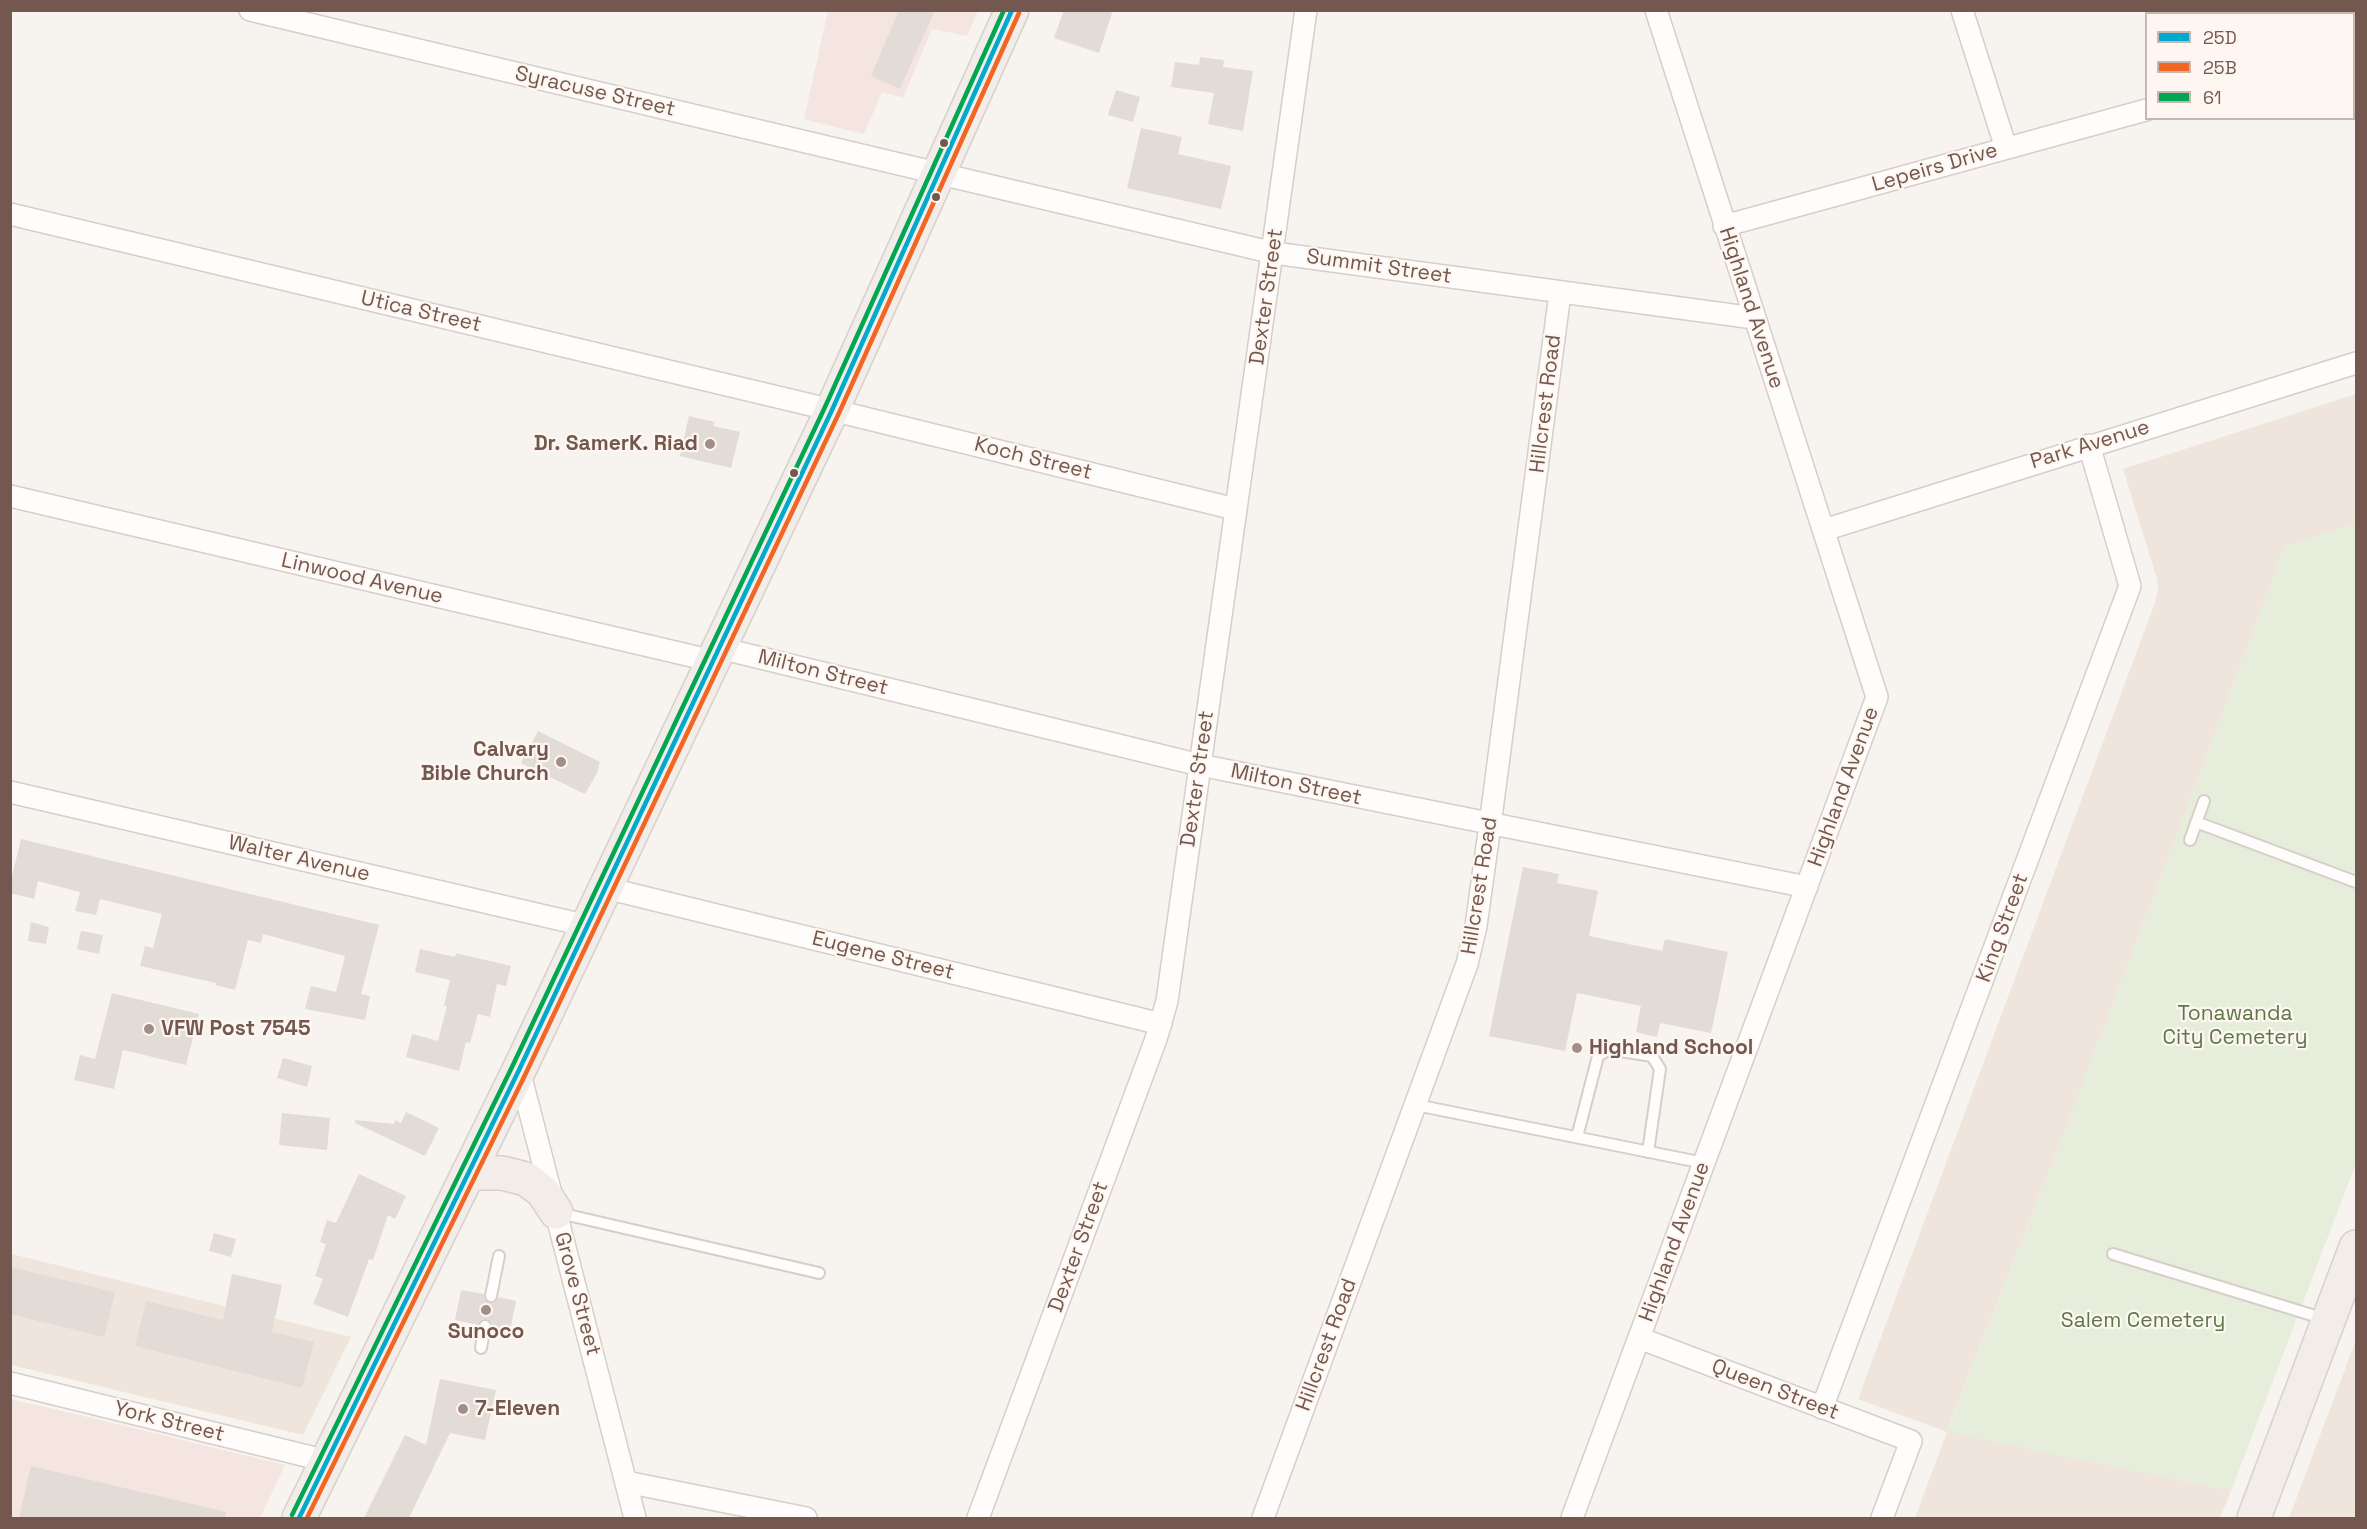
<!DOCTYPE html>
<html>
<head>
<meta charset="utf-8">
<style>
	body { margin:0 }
	#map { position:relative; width:2367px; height:1529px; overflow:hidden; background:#f7f3ee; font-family:"Space Grotesk",sans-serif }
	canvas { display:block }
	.frame { position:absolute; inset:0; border:12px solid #74584f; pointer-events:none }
	.legend { position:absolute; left:2145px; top:12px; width:210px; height:108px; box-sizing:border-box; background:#fef7f1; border:2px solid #c7b7b0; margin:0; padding:8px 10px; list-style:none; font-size:18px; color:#74584f }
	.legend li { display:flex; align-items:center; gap:12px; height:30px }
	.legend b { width:30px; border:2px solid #c7b7b0 }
</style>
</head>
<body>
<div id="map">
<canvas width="2367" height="1529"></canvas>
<div class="frame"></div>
<ul class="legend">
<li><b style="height:8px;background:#00a9ce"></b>25D</li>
<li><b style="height:8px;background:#f26522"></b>25B</li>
<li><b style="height:8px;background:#00a651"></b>61</li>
</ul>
</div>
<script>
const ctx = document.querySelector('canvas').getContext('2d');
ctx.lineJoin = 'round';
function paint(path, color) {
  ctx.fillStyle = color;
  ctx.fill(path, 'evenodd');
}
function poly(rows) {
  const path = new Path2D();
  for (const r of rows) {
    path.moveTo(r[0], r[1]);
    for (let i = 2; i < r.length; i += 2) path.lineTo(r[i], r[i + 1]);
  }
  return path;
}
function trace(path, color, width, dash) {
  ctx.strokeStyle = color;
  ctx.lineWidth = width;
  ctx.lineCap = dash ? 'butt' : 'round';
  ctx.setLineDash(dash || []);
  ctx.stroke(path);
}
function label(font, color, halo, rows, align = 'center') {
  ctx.font = font + ' "Space Grotesk",sans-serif';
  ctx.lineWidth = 4.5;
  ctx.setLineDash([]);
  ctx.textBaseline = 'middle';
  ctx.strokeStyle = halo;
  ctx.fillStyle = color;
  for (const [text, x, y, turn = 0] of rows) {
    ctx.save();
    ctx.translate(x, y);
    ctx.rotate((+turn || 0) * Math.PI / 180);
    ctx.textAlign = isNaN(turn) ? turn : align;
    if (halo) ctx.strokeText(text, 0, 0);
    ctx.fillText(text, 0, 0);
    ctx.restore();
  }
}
paint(poly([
	[2356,394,2356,523,2285,547,2070,1118,1947,1431,2231,1491,2220,1518,1915,1518,1947,1432,1858,1399,2156,600,2158,589,2157,579,2123,469],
	[11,1254,351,1337,303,1435,11,1365],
	[2356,1340,2356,1518,2289,1518]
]), '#efe5dc');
paint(poly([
	[848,10,978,11,967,36,932,29,903,98,882,92,864,134,804,119,828,11],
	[11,1399,83,1416,285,1465,260,1518,11,1518]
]), '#f4e5e0');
paint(poly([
	[2356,523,2356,1163,2231,1491,1947,1432,2070,1118,2285,547]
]), '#e6edda');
paint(poly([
	[899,10,935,10,900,89,871,76],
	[1064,10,1113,10,1099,53,1054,38],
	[1200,57,1224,60,1223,67,1253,71,1243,131,1208,124,1214,93,1171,87,1175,62,1199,65],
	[1116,90,1140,97,1133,122,1108,115],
	[1141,128,1182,137,1178,154,1231,166,1221,209,1127,188],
	[689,416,715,422,713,426,740,432,731,468,680,456],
	[538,731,600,762,597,773,585,794,521,763],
	[21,839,379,925,361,994,370,996,365,1020,305,1009,311,986,336,992,345,956,263,934,261,943,248,940,235,990,215,985,216,983,140,966,145,946,153,948,162,914,100,899,96,915,75,911,80,892,38,881,34,899,10,893,10,884],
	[1523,867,1559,874,1557,883,1598,891,1589,936,1662,951,1665,939,1728,952,1711,1033,1660,1023,1657,1037,1636,1032,1641,1006,1577,993,1565,1051,1489,1036],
	[31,922,49,927,46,944,28,941],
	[81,931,103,935,99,954,77,949],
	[420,949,455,957,456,953,511,966,506,986,497,984,490,1017,478,1014,470,1043,466,1042,459,1071,406,1057,412,1034,438,1041,447,1006,444,1006,450,980,415,972],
	[112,993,199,1014,186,1065,123,1050,114,1089,74,1080,80,1055,95,1059],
	[283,1058,312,1066,307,1087,277,1078],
	[406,1112,439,1128,425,1156,355,1123,355,1120,394,1124,395,1120,401,1123],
	[282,1113,330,1118,327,1150,279,1145],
	[359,1174,406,1196,395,1219,388,1215,373,1260,369,1259,348,1317,313,1304,323,1279,315,1276,326,1244,320,1242,327,1220,336,1223],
	[214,1233,236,1239,231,1257,209,1251],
	[10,1267,115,1292,104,1337,10,1314],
	[232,1274,282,1285,272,1332,314,1342,302,1388,135,1346,146,1301,223,1320],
	[461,1290,484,1294,484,1299,489,1303,494,1303,498,1297,516,1301,510,1331,492,1328,492,1323,487,1319,482,1319,478,1325,455,1320],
	[440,1379,496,1390,485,1440,450,1433,409,1518,364,1518,405,1435,426,1445],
	[31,1466,226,1512,225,1518,19,1518]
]), '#e3dbd6');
const lane = poly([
	[2196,822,2356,882],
	[2190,840,2204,801],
	[1416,1105,1704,1163],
	[1577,1137,1598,1056,1609,1049,1652,1056,1660,1069,1648,1152],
	[559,1213,819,1273],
	[2113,1254,2325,1319],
	[491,1296,499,1256],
	[481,1348,485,1326]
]);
const street = poly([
	[250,10,1274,253,1754,318],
	[1962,10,2006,148],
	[2354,53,2356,52],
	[10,214,832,410,1235,509],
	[1724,226,2146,110],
	[10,496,713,661],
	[1824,530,2356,363],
	[720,648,1200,765,1807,887],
	[10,792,588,926],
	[606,888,1161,1024],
	[519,1070,635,1518],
	[1639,1338,1911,1441,1882,1518],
	[10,1383,327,1461],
	[1822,1408,2130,586,2089,445],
	[626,1482,806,1518],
	[978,1518,1156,1039,1167,1001,1306,10],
	[1263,1518,1467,964,1476,926,1490,825,1560,293],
	[1572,1518,1877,697,1656,10]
]);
const primary = poly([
	[468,1173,502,1173,526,1179,543,1192,556,1212],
	[299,1518,519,1070,713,661,832,410,1012,10],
	[2254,1518,2356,1247]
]);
trace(lane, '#d6ceca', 14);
trace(street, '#d6ceca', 24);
trace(primary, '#d8d0cb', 36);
trace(lane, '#fefdfc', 10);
trace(street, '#fefdfc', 21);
trace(primary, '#f2ede8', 33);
trace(poly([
	[299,1518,519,1070,832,410,1012,10]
]), '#00a9ce', 4.5);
trace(poly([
	[307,1518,526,1073,839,413,1019,13]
]), '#f26522', 4.5);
trace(poly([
	[292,1515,512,1067,825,407,1004,10]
]), '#00a651', 4.5);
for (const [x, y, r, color] of [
	[944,143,5,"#74584f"],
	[936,197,5,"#74584f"],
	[710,444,6,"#a28e87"],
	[794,473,5,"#74584f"],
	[561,762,6,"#a28e87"],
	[149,1029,6,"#a28e87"],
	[1577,1048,6,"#a28e87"],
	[486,1310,6,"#a28e87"],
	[463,1409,6,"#a28e87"]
]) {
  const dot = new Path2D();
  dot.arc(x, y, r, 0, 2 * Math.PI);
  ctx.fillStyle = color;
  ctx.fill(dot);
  trace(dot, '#fef7f1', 2);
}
label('21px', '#74584f', '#fef7f1', [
	["Syracuse Street",595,92,13],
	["Lepeirs Drive",1935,168,-16],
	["Summit Street",1379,267,8],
	["Dexter Street",1267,297,-82],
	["Highland Avenue",1751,308,72],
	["Utica Street",421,312,13],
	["Hillcrest Road",1546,404,-83],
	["Park Avenue",2090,445,-17],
	["Koch Street",1033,459,14],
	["Linwood Avenue",362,579,13],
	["Milton Street",823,673,14],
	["Dexter Street",1198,779,-82],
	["Milton Street",1296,785,12],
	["Highland Avenue",1844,787,-70],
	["Walter Avenue",299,859,13],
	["Hillcrest Road",1480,886,-81],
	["King Street",2003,928,-70],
	["Eugene Street",883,956,14],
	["Highland Avenue",1675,1242,-70],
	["Dexter Street",1079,1247,-70],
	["Grove Street",577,1294,75],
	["Hillcrest Road",1327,1345,-70],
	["Queen Street",1775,1390,21],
	["York Street",169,1422,14]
]);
label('bold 21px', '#74584f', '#fef7f1', [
	["Dr. SamerK. Riad",698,444,"right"],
	["Calvary",549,750,"right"],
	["Bible Church",549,774,"right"],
	["VFW Post 7545",161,1029],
	["Highland School",1589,1048],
	["Sunoco",486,1332,"center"],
	["7-Eleven",475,1409]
], 'left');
label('21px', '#5c7848', '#fef7f1', [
	["Tonawanda",2235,1014],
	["City Cemetery",2235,1038],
	["Salem Cemetery",2143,1321]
]);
</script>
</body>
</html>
